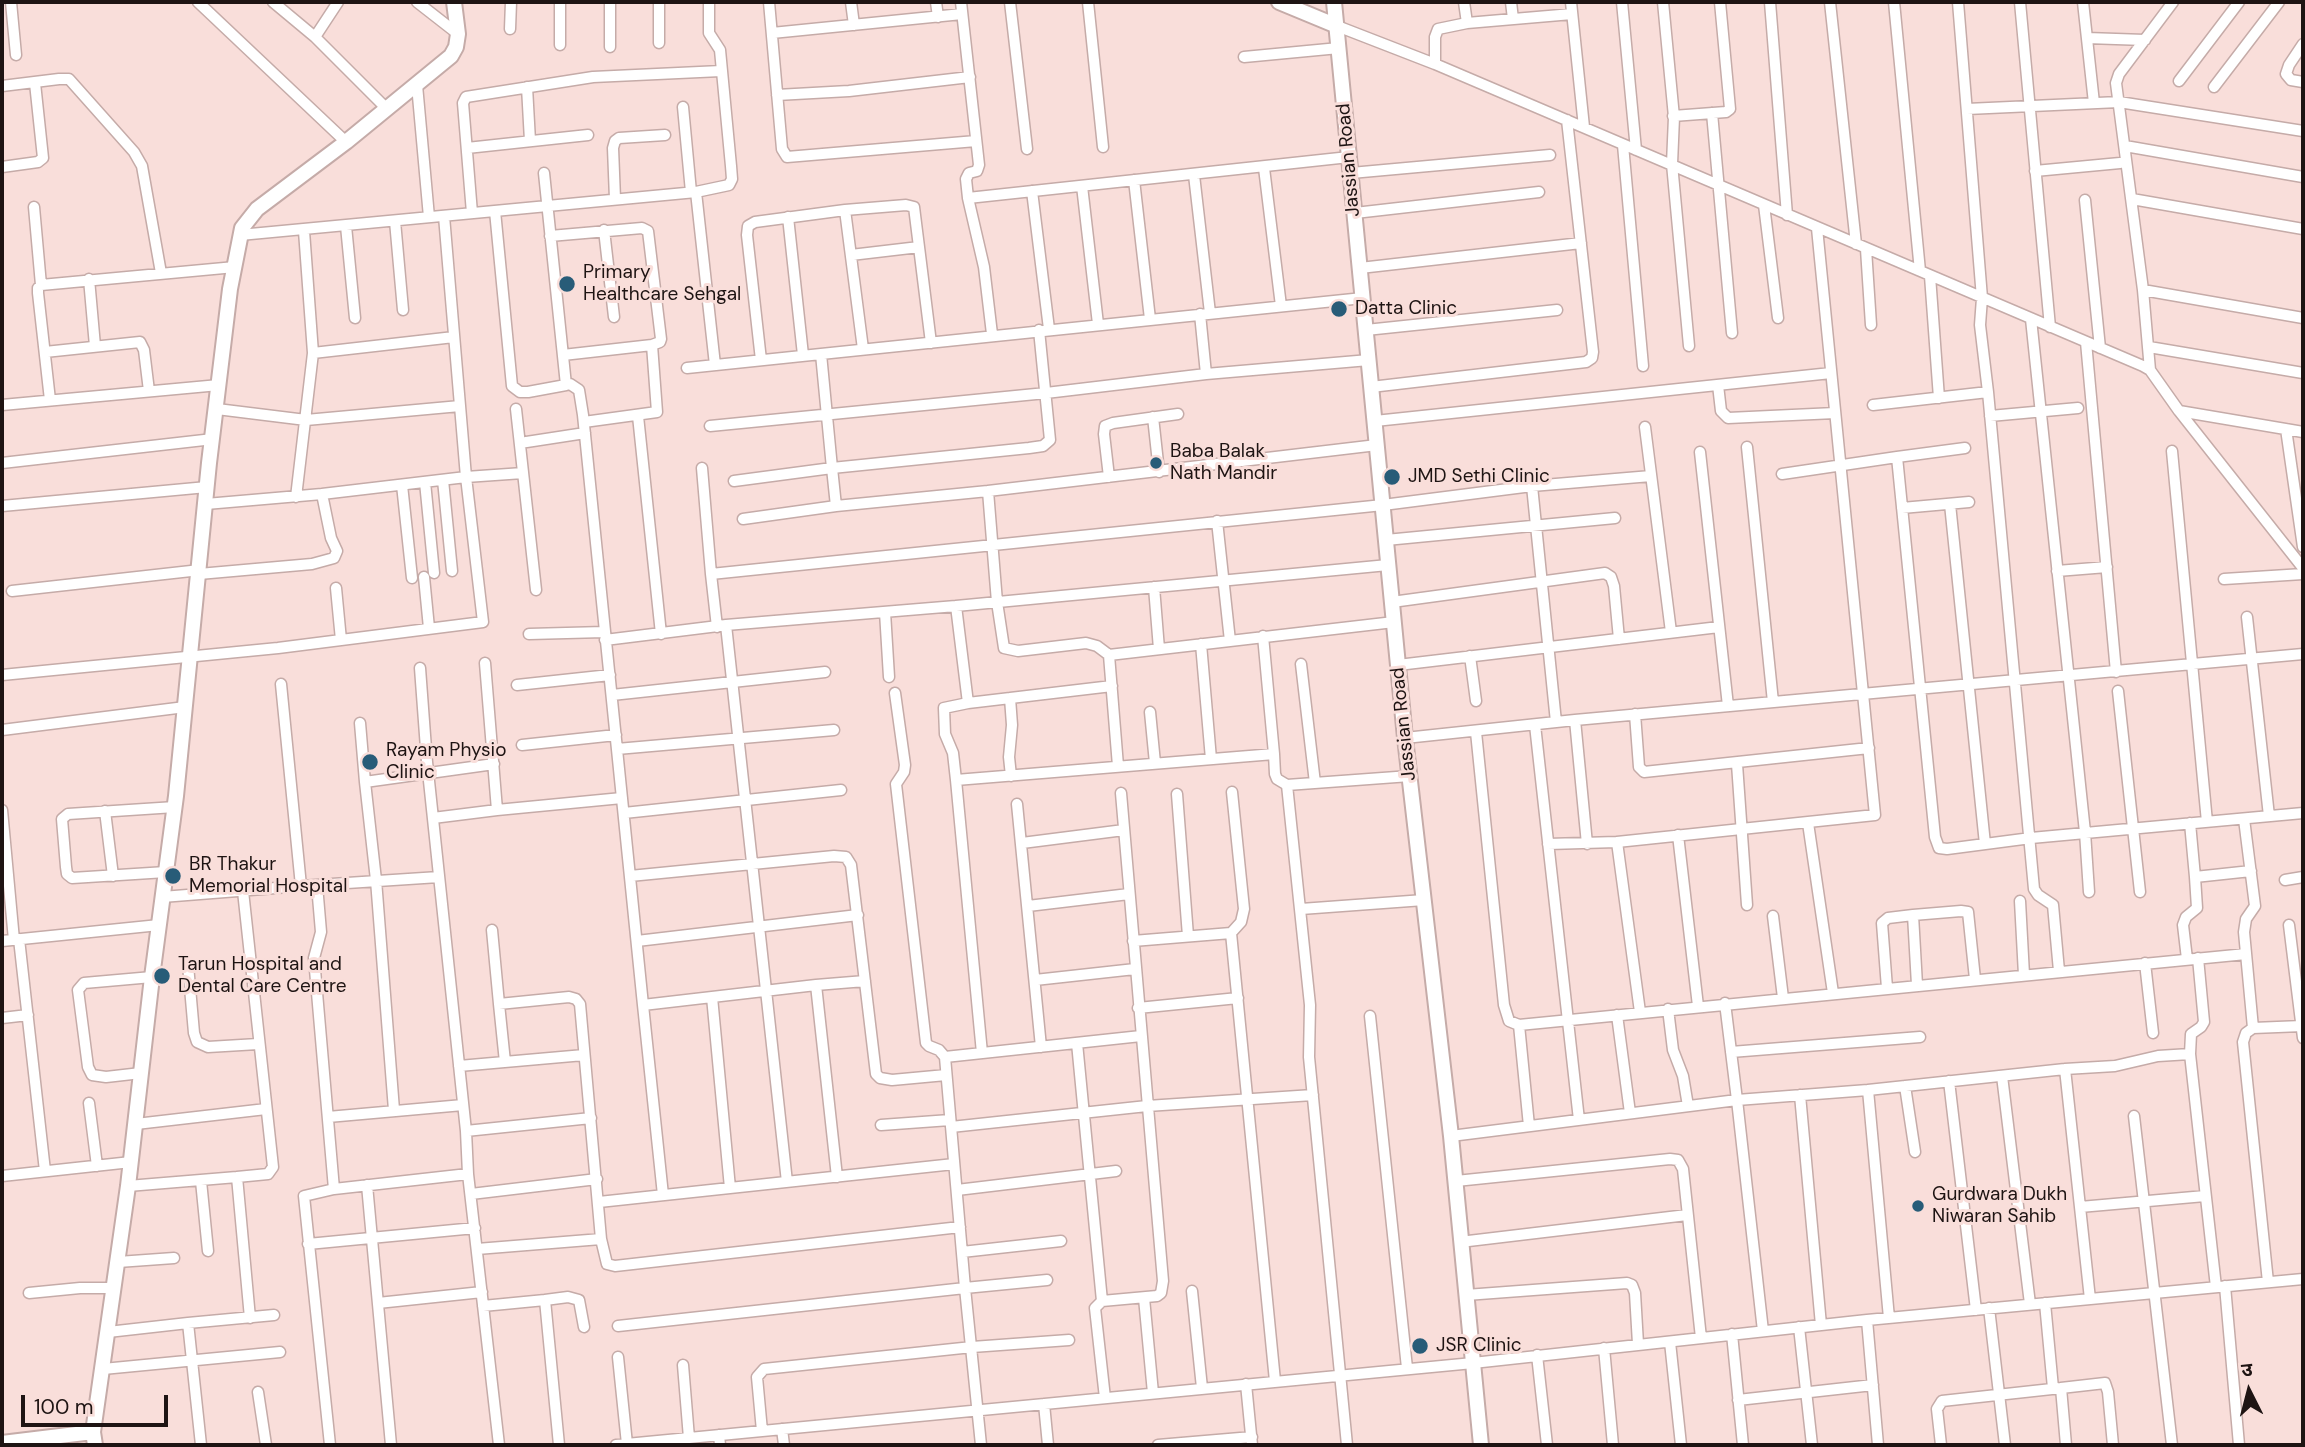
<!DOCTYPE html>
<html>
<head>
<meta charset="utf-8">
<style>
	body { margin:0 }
	#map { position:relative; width:2305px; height:1447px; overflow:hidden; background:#f9deda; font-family:"DM Sans","Noto Sans Devanagari",sans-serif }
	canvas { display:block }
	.frame { position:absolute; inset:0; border:4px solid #1e1413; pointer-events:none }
	.north { position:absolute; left:2214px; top:1356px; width:70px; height:70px; -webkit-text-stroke:5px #f9deda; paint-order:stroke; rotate:354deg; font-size:19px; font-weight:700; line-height:28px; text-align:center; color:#1e1413 }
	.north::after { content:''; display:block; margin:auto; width:24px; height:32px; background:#1e1413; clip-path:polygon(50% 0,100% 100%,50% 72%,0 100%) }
	.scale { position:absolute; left:21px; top:1395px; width:147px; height:32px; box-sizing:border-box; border:4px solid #1e1413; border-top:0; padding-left:9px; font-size:21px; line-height:24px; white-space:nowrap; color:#1e1413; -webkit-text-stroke:5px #f9deda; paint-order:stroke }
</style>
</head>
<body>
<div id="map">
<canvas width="2305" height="1447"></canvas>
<div class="frame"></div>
<div class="north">उ</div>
<div class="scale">100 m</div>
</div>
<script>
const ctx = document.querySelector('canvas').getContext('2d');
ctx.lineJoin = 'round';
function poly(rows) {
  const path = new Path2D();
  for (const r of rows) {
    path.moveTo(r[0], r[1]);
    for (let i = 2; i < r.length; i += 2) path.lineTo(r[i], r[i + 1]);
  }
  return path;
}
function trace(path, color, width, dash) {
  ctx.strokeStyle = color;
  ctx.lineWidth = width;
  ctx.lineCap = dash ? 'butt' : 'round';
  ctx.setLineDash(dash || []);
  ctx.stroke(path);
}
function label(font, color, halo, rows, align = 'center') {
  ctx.font = font + ' "DM Sans",sans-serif';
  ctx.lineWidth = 6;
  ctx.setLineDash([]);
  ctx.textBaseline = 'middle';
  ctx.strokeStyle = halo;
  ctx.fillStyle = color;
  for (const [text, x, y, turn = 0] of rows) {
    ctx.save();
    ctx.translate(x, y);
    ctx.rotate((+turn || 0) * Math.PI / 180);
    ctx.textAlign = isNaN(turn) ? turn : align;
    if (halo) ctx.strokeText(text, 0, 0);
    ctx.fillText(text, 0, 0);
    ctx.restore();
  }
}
const street = poly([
	[11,2,16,55],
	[198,2,346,142],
	[273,2,315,37,387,109],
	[417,2,458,34],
	[610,2,610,47],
	[659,2,659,43],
	[769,2,782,149,787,157,976,141],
	[851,2,854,25],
	[936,2,938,17],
	[961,2,979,165,977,171,969,173,966,179,968,198,984,267,992,334],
	[1010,2,1027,149],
	[1088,2,1103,147],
	[1464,2,1467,23],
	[1511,2,1513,19],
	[1571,2,1584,127],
	[1622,2,1636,150],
	[1663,2,1674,117,1672,164,1689,346],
	[1770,2,1787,215],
	[1830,2,1856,244],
	[1894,2,1920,271],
	[1958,2,1982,298,1980,325,1988,392,2034,889,2038,895,2053,905,2059,971],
	[2020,2,2050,327],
	[2083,2,2094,103],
	[1337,26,1435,64,2143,366,2150,370,2179,411,2303,568],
	[510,29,511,2],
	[772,33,962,14],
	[315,37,338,2],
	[2087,38,2145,40],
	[2303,44,2289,65,2286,74,2291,80,2303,82],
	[560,45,560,2],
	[1244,57,1339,48],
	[1435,64,1435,37,1438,29,1467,23,1572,14],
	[2179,81,2239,2],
	[417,85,429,217],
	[2,86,59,79,69,79,134,152,142,166,161,273],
	[527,87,530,141],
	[2214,87,2279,2],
	[777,95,849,91,970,77],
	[683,107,691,192],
	[1967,109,2119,102,2303,131],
	[1712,113,1732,333],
	[1673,116,1726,112,1730,109,1720,2],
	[1623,145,1643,366],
	[2125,146,2303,177],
	[467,148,588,135],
	[2,167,38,162,43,158,35,83],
	[1264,168,1281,306],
	[2035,171,2120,163],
	[1351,173,1550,155],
	[1194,175,1210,313],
	[1134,180,1150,319],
	[1082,186,1098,324],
	[1032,191,1049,329],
	[696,192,715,365],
	[968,198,1349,157],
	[615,199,613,148,615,141,619,138,665,135],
	[2132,199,2303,229],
	[2085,200,2100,348],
	[1764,205,1778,318],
	[34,207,41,285],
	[845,210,863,349],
	[495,211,512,386,520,392,528,392,566,385,544,173],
	[472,213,463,103,466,97,593,77,721,71],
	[1355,213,1539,192],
	[788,217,803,355],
	[395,221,403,310],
	[346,226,355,318],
	[604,230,614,317],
	[240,235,696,192,729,185,732,179,731,166,720,50,709,33,709,2],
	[550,236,642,228,648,231,661,339,660,342,652,345],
	[1866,249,1871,325],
	[851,255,919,247],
	[1360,268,1581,243],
	[1930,276,1939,398],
	[89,279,95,346],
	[2143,290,2303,318],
	[1200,314,1206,374],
	[2031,319,2085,832,2089,892],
	[1366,330,1557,310],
	[2086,342,2116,672],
	[2149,347,2303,373],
	[45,352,140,342,144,350,149,391],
	[313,353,454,337],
	[821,354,1363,298],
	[563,355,652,345,657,412,584,422],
	[761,360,747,235,748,226,755,222,845,210,906,205,914,207,931,343],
	[687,368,821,354,832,468,1029,448,1043,446,1050,440,1039,330],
	[2150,370,2143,290,2116,83,2119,74,2173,2],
	[566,385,570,384,579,390,583,415,643,1005],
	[1718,385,1721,411,1728,418,1835,413],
	[1371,387,1586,362,1592,358,1593,352,1567,120],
	[50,400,38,293,38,288,41,285,235,267],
	[2,405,219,385],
	[1873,405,1988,392],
	[217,409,306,420,460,406],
	[516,409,536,590],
	[2179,411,2303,432],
	[638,416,661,634],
	[1990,416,2078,408],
	[1153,417,1159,472],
	[1375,421,1831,373],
	[710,426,1046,393,1206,374,1369,360],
	[1645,427,1671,632],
	[2286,429,2303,547],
	[520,443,585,433],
	[1747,447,1773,702],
	[1965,448,1897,457,1935,837,1939,848,1947,849,2031,838,2303,813],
	[2172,451,2207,822],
	[1700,452,1728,706],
	[2,463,213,439],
	[702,468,711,574],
	[1782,474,1897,457],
	[1109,477,1104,434,1105,426,1113,423,1178,414],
	[443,480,452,571],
	[734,481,832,468,836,506],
	[425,482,434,573],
	[402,485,412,578],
	[1532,486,1556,722],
	[988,491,1377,445],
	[296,497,313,353,304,231],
	[206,504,322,494,466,477,444,216],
	[1950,504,1985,844],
	[2,506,207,487],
	[1902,508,1969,502],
	[743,519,836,506,988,491,997,602,1004,648,1018,651,1086,643,1097,646,1109,655],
	[1217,521,1230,641],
	[1386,540,1615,518],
	[2057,571,2107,567],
	[199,574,312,564,334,558,337,551,331,538,322,494],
	[424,577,429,628],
	[2224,579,2303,574],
	[1154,587,1159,649],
	[336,588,341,640],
	[12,591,200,570],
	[1392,602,1605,573,1611,577,1614,586,1619,639],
	[956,606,968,703],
	[885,612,889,677],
	[2247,617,2269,816],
	[726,625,787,1182],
	[717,627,711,574,1383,505,1532,486,1651,476],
	[529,634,604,632],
	[605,640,726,625,956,606,1388,565],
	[1201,644,1211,759],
	[1470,656,1476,701],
	[1301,664,1315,783],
	[1398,665,1719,627],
	[420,668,427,762,466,1131,468,1174],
	[2,675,278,648,483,622,466,477,523,473],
	[281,684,301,886,439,877],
	[517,685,610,675],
	[2118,691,2140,892],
	[895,693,905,765,904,772,896,784,926,1043,929,1046,939,1050,945,1057,965,1288,1047,1280],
	[612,695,825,672],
	[1010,698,1012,725,1009,757,1011,776],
	[1150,712,1155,763],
	[1635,714,1639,767,1644,772,1869,748],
	[1575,720,1587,844],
	[360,723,365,782],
	[1535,725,1579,1120],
	[2,730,185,707],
	[1476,732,1504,1005,1509,1021,1519,1025,1529,1126],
	[1405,738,1575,720,2303,654],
	[522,745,616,735],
	[617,749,834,730],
	[1274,754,1275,774,1277,779,1287,785,1410,776],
	[1737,764,1747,905],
	[1118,766,1109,655,1394,622],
	[956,780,953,753,945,734,944,708,968,703,1112,686],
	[1287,785,1310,1005,1309,1057,1347,1445],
	[1177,794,1188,936],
	[1017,804,1041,1047],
	[2,810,14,940],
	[497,810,622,798],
	[105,811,113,876],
	[624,813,841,790],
	[433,818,497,810,485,663],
	[2244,819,2255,906,2246,919,2244,932,2253,1028,2302,1026],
	[1808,823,1833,993],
	[2190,823,2195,877,2251,871],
	[1678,835,1698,1006],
	[1617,842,1640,1012],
	[1022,843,1124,830],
	[1548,844,1617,842,1875,815,1817,228],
	[166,872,72,878,67,874,66,867,62,819,68,814,175,807],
	[630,876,834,856,846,857,851,865,876,1074,880,1078,892,1080,946,1075],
	[2285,880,2303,877],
	[317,885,321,932,314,958,334,1189],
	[162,897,301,886],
	[2020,901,2024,975],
	[1028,906,1129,894],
	[1301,909,1424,900],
	[1913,915,1917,985],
	[1773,916,1783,998],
	[2289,925,2303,1038],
	[492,930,499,1004,569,997,576,999,580,1004,601,1239,607,1264,615,1266,960,1227],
	[1231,933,1241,922,1244,909,1232,792],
	[19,939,45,1171],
	[2,941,159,925],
	[637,941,858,915],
	[1133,941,1231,933,1275,1381],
	[2198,958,2204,1022,2201,1027,2191,1034,2190,1054,2216,1287],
	[2187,959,2183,925,2186,917,2197,908,2195,877],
	[2145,963,2153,1033],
	[188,965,194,1033,197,1042,208,1047,258,1044],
	[1035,980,1135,969],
	[816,985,865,981],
	[1887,988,1882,923,1888,918,1913,915,1961,911,1968,912,1975,979],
	[712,997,816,985,837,1177],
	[1725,1003,1737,1100,1868,1090,1889,1318],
	[499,1004,505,1062],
	[1138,1008,1238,998],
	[1668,1009,1673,1050,1683,1076,1688,1106],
	[1617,1015,1630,1113],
	[1370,1016,1407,1368],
	[2,1018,28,1015],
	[1519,1025,2246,954],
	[2253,1028,2246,1033,2243,1042,2268,1282],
	[1077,1043,1102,1301],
	[1731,1052,1920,1037],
	[982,1053,956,780,1274,754,1263,636],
	[945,1057,1141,1036],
	[459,1066,584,1055],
	[2065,1069,2090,1299],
	[141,1073,106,1077,92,1075,88,1067,78,990,84,983,152,977],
	[2002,1076,2030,1304],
	[1949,1081,1976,1310],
	[1905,1086,1915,1152],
	[1868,1090,2065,1069,2115,1066,2158,1056,2190,1054],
	[1800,1095,1821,1325],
	[89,1103,97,1166],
	[394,1110,376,880,365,782,494,764],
	[2134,1116,2172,1445],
	[328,1117,463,1105],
	[136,1124,266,1109],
	[881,1125,950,1120],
	[951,1127,1147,1106,1313,1095],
	[466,1131,591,1118],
	[1451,1136,1737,1100,1763,1331],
	[2,1176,131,1162],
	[237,1177,268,1174,273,1167,243,891],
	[201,1181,208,1251],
	[1456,1181,1670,1159,1678,1160,1683,1169,1701,1338],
	[367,1185,391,1445],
	[128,1186,237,1177,250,1318],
	[957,1190,1116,1171],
	[471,1194,597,1179],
	[663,1195,643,1005,712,997,730,1188],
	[599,1202,954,1164],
	[2080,1207,2205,1196],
	[1460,1242,1687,1215],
	[308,1244,475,1228],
	[477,1249,601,1239],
	[962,1252,1061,1241],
	[118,1262,174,1258],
	[2225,1286,2239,1445],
	[1192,1291,1202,1388],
	[29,1293,80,1288,114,1288],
	[1466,1295,1627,1283,1632,1285,1635,1293,1638,1344],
	[1144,1298,1153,1393],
	[545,1300,568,1297,579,1300,584,1327],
	[378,1303,482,1292],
	[2045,1303,2053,1388],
	[483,1306,545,1300,559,1445],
	[1989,1308,2005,1445],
	[1867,1320,2303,1279],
	[188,1323,274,1315],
	[618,1326,965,1288,981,1445],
	[1799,1327,1812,1445],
	[108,1332,188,1323,201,1445],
	[1732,1334,1743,1445],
	[1670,1342,1681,1445],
	[1604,1348,1613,1445],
	[1537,1355,1547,1445],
	[618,1357,627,1444],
	[683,1365,689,1438],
	[103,1369,280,1352],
	[1246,1384,1252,1445],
	[2061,1388,2105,1383,2108,1392,2113,1445],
	[258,1392,266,1445],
	[1105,1398,1095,1308,1102,1301,1157,1296,1161,1293,1163,1281,1121,793],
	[1738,1400,1873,1385],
	[1044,1404,1048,1445],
	[782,1429,784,1445],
	[762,1431,757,1377,764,1369,972,1347,1069,1340],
	[719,1435,720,1445],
	[330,1445,304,1196,334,1189,468,1174,499,1445],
	[616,1445,1473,1363,1867,1320,1878,1445],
	[1158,1445,1252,1437],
	[1941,1445,1937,1409,1942,1401,2061,1388,2066,1445]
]);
const secondary = poly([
	[1279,2,1337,26],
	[1334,2,1405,738,1451,1136,1481,1445],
	[2,1443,93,1432],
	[95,1445,93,1432,128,1186,152,977,176,796,209,463,230,289,242,228,257,209,346,142,451,56,456,47,458,34,454,2]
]);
trace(street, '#c5aba8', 13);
trace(secondary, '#c5aba8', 18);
trace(street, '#fff', 10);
trace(secondary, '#fff', 14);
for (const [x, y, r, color] of [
	[567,284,9,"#285c78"],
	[1339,309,9,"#285c78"],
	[1156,463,7,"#285c78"],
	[1392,477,9,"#285c78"],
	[370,762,9,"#285c78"],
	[173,876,9,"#285c78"],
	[162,976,9,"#285c78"],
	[1918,1206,7,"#285c78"],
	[1420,1346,9,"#285c78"]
]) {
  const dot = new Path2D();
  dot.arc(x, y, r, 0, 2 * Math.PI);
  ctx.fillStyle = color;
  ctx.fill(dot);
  trace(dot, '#f9deda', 2.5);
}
label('19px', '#1e1413', '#f9deda', [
	["Jassian Road",1349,160,-95],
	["Jassian Road",1404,724,-96]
]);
label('19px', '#1e1413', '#f9deda', [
	["Primary",583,273],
	["Healthcare Sehgal",583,295],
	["Datta Clinic",1355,309],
	["Baba Balak",1170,452],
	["Nath Mandir",1170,474],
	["JMD Sethi Clinic",1408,477],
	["Rayam Physio",386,751],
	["Clinic",386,773],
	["BR Thakur",189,865],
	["Memorial Hospital",189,887],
	["Tarun Hospital and",178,965],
	["Dental Care Centre",178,987],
	["Gurdwara Dukh",1932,1195],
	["Niwaran Sahib",1932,1217],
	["JSR Clinic",1436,1346]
], 'left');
</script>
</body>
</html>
